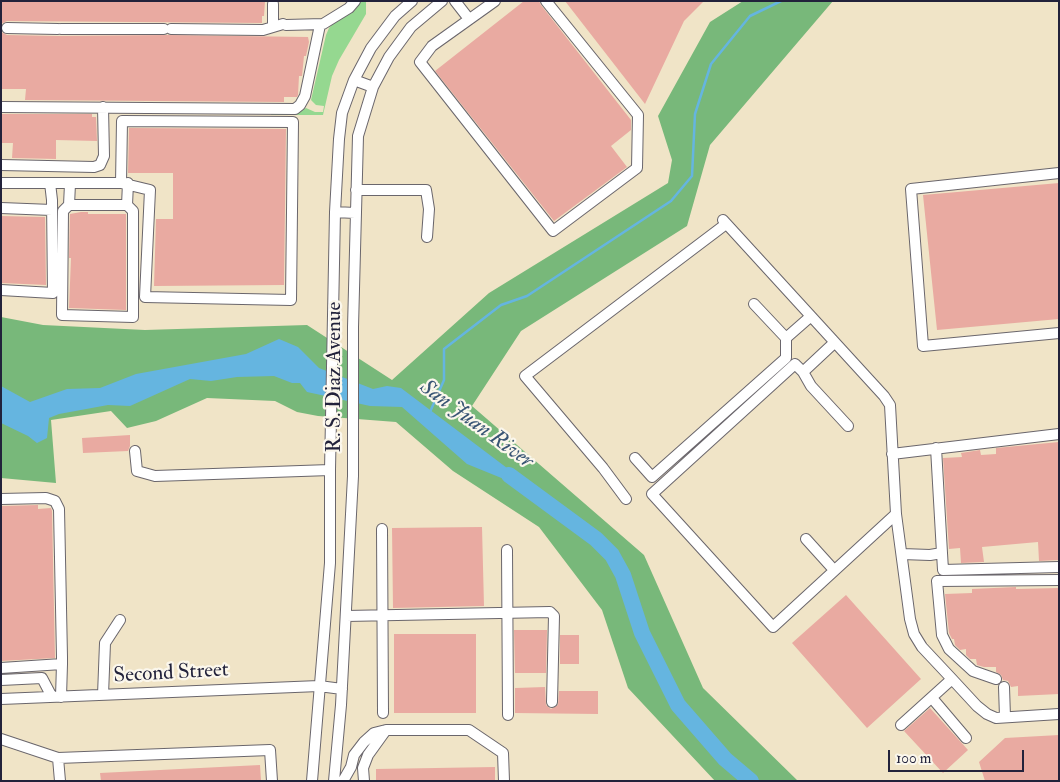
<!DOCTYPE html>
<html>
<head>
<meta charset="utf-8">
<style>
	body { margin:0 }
	#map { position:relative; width:1060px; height:782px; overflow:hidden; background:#f0e4c7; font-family:"IM FELL Double Pica",serif }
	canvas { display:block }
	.frame { position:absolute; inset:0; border:2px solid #22223b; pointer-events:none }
	.scale { position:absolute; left:888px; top:750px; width:136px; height:22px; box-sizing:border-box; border:2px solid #22223b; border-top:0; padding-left:6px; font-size:15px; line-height:18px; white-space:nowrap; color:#22223b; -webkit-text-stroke:4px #fbf7ec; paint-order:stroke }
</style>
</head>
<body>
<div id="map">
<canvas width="1060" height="782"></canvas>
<div class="frame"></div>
<div class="scale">100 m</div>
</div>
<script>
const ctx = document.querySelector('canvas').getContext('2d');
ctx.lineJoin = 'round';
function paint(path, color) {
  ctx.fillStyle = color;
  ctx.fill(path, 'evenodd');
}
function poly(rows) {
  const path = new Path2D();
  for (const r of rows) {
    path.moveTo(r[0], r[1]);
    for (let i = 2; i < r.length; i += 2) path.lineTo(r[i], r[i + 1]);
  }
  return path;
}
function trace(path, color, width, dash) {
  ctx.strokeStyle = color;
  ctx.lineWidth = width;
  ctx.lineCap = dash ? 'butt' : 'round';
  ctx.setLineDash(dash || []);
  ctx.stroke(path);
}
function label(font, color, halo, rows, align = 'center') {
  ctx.font = font + ' "IM FELL Double Pica",serif';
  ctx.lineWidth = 4.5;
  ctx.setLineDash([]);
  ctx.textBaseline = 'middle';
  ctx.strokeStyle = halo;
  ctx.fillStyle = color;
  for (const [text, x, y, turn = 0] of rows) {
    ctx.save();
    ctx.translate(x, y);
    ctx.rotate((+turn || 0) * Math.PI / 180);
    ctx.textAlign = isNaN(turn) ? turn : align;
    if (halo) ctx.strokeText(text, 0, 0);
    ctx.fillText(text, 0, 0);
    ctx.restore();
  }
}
paint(poly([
	[360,1,366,1,366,14,339,60,332,76,323,115,271,115,271,113,297,113,306,108,315,112,323,112,324,106,316,105,311,100,326,35,329,28,334,22,355,10]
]), '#95d890');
paint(poly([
	[743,1,833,1,710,145,687,226,521,331,472,406,644,555,703,688,798,781,715,781,628,688,602,610,539,527,453,471,396,422,318,416,297,412,275,401,207,398,156,421,127,428,111,411,51,420,56,483,1,478,1,317,43,325,145,330,307,325,392,380,489,293,668,183,672,160,658,116,710,22]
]), '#78b87a');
paint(poly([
	[279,339,298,347,319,368,373,389,387,386,401,388,511,471,526,488,467,464,402,407,370,406,321,395,307,392,300,383,292,383,274,376,237,377,211,381,190,379,130,406,108,405,59,414,49,418,47,438,37,443,28,436,1,423,1,386,30,402,67,389,100,388,136,374,246,354]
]), '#65b5e0');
trace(poly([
	[430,412,444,380,444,349,501,305,527,296,671,201,692,176,695,114,711,64,750,16,781,1]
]), '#65b5e0', 2.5);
trace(poly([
	[509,475,596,539,612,555,623,575,642,633,678,705,725,759,751,781]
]), '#65b5e0', 16);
paint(poly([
	[1,1,265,1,264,16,262,16,262,23,7,21,1,24],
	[524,1,539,1,541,5,631,120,631,130,611,146,627,167,554,221,435,71],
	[565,1,704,1,684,21,645,104],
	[1,32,7,35,58,36,168,35,308,37,309,42,306,56,304,56,302,76,299,76,298,95,297,97,284,97,284,102,25,100,26,89,1,89],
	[1,114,92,114,92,117,96,117,97,141,56,140,56,159,12,158,13,143,1,143],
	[129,128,286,129,284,285,154,286,156,219,173,219,173,173,128,173],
	[1059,183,1059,319,937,330,923,195],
	[81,212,88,212,88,214,126,214,126,310,69,308,71,258,69,258,70,214],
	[1,216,45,217,46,285,1,283],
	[130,435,130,446,128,451,83,453,82,438],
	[1059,442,1059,560,1039,561,1038,542,982,547,984,562,961,563,960,548,949,549,943,458,962,457,961,453,980,450,981,455,996,454,996,448],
	[38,505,38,509,51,508,52,511,55,658,1,661,1,506],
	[482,527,484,606,393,608,392,528],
	[1016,587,1016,589,1059,588,1059,694,1018,696,1018,686,1011,687,1008,681,1003,680,1001,675,996,672,996,667,984,667,977,665,976,659,970,659,966,655,966,649,960,650,955,645,954,639,952,639,949,633,945,594,972,593,972,589],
	[846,595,921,679,867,728,792,643],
	[514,630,547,630,546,673,515,673],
	[394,634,476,634,476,713,394,713],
	[560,635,579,635,579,664,560,664],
	[545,687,546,705,551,709,558,705,559,691,598,691,598,714,515,713,515,688],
	[930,708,968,750,943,773,904,731],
	[1059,735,1059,781,985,781,979,762,1005,738],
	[260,765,261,781,101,781,100,773],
	[495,767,495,781,376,781,376,769]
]), '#e9aaa1');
const minor = poly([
	[455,1,469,19],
	[495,1,432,46,420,62,553,231,637,168,638,115,546,1],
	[273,4,273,26],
	[286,25,323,24,349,8,355,1],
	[7,28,58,29],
	[61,29,164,29],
	[171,29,263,30,283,24],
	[354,80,373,87],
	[1,107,295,109,300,105,305,96,320,25],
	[1,165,94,167,100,165,104,156,103,107],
	[1059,173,911,189,923,346,1059,333],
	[1,183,121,183,150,190,145,297,291,300,293,122,122,121,121,183],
	[70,184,69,205,63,211,62,315,133,317,133,211,127,205,128,183],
	[356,190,426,190,429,209,427,237],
	[69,205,127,205],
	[1,208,52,210],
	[335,212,355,213],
	[723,220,884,396,890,405,896,514,910,619,914,634,922,647,952,679,977,706,987,714,996,718,1059,714],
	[1,290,53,293,52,200,50,183],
	[754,304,786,338],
	[834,343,803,372,795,364,652,494,773,627,896,514],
	[803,372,811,386,848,426],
	[936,448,942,553],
	[135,451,137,471,155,476,330,470],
	[892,454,1059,434],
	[635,458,652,477,786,358,786,338,810,317],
	[1,499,46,498,55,501,59,509,62,657,62,664,1,668],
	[626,499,603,468,525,376,726,224],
	[382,529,383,713],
	[806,539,834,570],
	[507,550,508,715],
	[902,554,930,555,942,553,943,570,1059,567],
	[346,616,550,612,554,616,552,702],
	[996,679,973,671,949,649,942,635,937,581,1059,580],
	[1,680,42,678,52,697],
	[1004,687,1005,717],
	[103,695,105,643,120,620],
	[61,697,62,664],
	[932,698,966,738],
	[1,699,319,686,342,689],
	[901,725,952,679],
	[1,739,58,758,60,781],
	[58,758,270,750,272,781],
	[312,781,330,563,330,470,335,212,339,139,342,113,354,80,371,48,395,16,412,1],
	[334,781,341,705,353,476,353,327,358,136,373,87,389,57,411,27,442,1],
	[343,781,351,767,354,755,364,742,374,733,386,730],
	[364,781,363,768,368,755,386,730,469,730,503,753,504,781]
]);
trace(minor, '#6a666c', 12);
trace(minor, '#fff', 10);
label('21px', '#22223b', '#fbf7ec', [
	["R. S. Diaz Avenue",335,377,-90],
	["Second Street",171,674,-3]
]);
label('italic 22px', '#395575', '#fbf7ec', [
	["San Juan River",476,425,36]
]);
</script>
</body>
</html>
